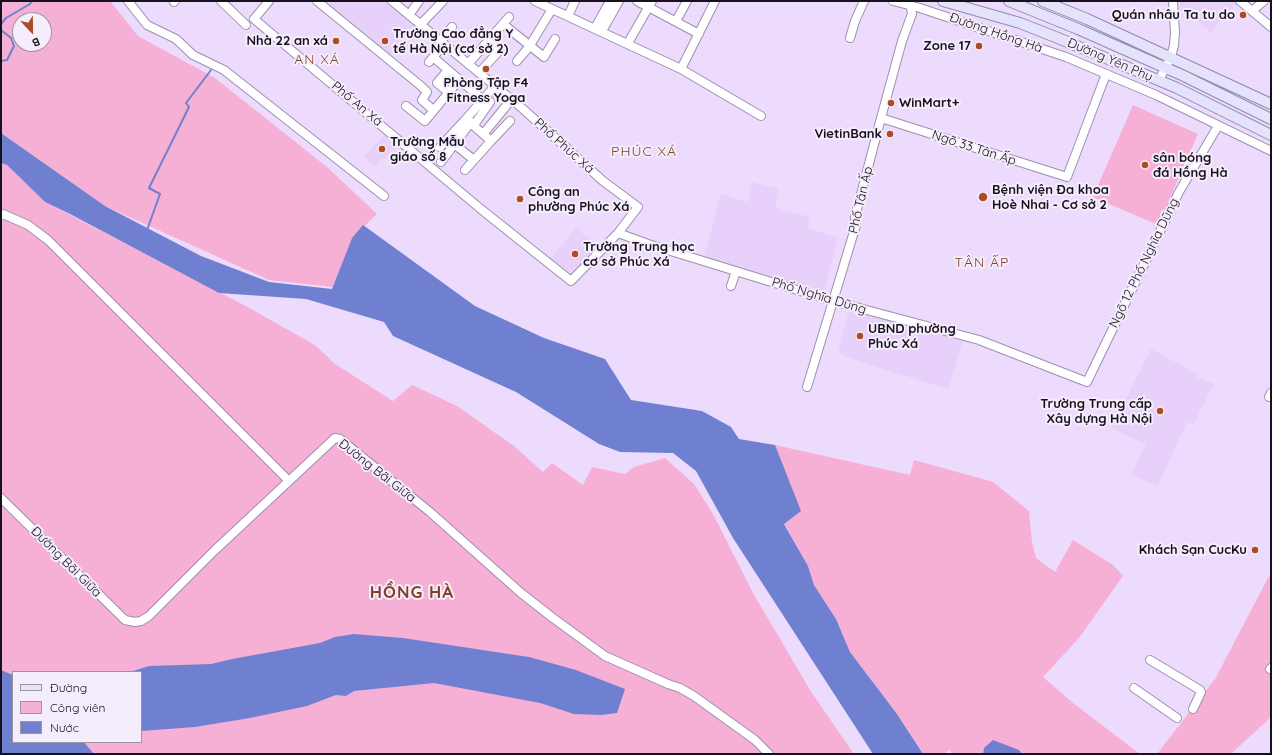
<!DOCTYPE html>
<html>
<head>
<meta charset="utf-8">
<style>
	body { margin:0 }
	#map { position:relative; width:1272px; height:755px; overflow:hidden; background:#eddbfd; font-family:Quicksand,sans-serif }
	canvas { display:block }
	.frame { position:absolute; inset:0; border:2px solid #17111d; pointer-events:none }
	.legend { position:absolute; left:12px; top:671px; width:130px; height:72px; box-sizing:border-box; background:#f5edfb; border:1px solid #9c95a2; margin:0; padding:5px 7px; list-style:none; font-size:12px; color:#17111d }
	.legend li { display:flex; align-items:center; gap:8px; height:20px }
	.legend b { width:20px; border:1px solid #9c95a2 }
	.north { position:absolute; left:12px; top:12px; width:40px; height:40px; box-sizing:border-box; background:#f5edfb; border:1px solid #9c95a2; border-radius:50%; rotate:158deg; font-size:11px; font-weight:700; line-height:16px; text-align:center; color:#17111d }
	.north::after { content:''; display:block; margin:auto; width:14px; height:18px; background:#b04a22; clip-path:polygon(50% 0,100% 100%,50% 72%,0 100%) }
</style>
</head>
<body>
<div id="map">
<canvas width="1272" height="755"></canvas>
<div class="frame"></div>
<ul class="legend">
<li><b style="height:5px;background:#e5e2fb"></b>Đường</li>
<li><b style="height:11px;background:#f6b0d6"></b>Công viên</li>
<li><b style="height:11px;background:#7080d0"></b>Nước</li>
</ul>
<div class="north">B</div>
</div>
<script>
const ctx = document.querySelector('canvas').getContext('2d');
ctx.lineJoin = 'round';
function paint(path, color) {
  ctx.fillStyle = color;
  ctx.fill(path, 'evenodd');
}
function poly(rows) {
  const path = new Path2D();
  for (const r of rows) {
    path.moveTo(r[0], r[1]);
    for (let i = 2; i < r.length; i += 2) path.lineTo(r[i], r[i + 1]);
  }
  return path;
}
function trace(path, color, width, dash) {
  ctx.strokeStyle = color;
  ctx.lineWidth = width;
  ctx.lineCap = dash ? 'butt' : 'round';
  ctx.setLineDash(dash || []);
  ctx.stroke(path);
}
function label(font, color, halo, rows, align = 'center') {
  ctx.font = font + ' Quicksand,sans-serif';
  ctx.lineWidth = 4;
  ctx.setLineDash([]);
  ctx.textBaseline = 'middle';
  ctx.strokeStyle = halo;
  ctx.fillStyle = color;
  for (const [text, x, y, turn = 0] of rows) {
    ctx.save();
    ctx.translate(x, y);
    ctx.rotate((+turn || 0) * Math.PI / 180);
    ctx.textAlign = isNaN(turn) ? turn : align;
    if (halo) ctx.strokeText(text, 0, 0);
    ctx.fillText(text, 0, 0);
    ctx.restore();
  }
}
paint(poly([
	[331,1,387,1,416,25,388,57,328,6],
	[1181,1,1235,1,1237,3,1211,32,1180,7],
	[384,135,390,141,394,137,400,142,384,160,382,158,375,166,364,157],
	[752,182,779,189,775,206,782,210,810,217,807,228,838,238,824,291,704,258,721,194,748,202],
	[576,228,602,249,573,278,550,259],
	[848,311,883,319,963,341,948,389,870,365,838,353],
	[1151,349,1198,374,1197,377,1214,384,1193,425,1187,422,1157,487,1132,474,1146,444,1111,428]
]), '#e7d0f9');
paint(poly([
	[1,1,110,1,138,36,215,78,327,167,377,214,352,238,333,287,269,280,105,206,1,133],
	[20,20,44,20,44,44,20,44],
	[1133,105,1198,134,1158,225,1093,197],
	[1,163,7,165,45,202,242,304,315,345,335,364,393,401,412,385,457,406,514,446,543,472,552,463,583,485,592,467,625,474,634,467,665,458,694,484,713,514,753,593,810,690,854,754,94,754,84,742,141,742,141,672,13,672,13,675,1,670],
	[775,445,910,475,914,460,993,482,1029,511,1032,542,1036,558,1055,572,1073,540,1113,565,1123,576,1079,638,1043,677,1073,703,1140,754,1022,754,1019,750,984,748,983,754,953,754,949,750,944,754,923,754,897,714,850,652,836,619,814,585,808,566,784,523],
	[1269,576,1271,578,1271,717,1231,754,1157,754,1215,679]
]), '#f6b0d6');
paint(poly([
	[1,133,105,206,201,256,269,282,332,289,352,238,363,225,475,306,544,338,605,359,631,400,702,411,731,427,739,439,775,445,801,511,784,524,808,566,814,585,836,619,850,652,897,714,923,754,873,754,733,538,696,471,673,453,620,452,599,444,516,392,393,336,384,322,306,299,219,293,70,214,45,202,7,165,1,163],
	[354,634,403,638,529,657,576,670,625,689,617,713,601,715,574,714,540,703,434,683,354,691,346,696,336,695,307,706,250,718,195,727,141,731,141,672,130,672,149,666,211,664,232,659,320,643,335,637],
	[1,670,13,675,13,742,84,742,94,754,1,754],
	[993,740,1019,750,1022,754,983,754,984,748]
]), '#7080d0');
trace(poly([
	[1,24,6,18,30,4,32,1],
	[1,30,11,38,14,46,7,60,1,61],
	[147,230,160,194,149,188,189,107,186,103,211,70]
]), '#7080d0', 2);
const minor = poly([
	[128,1,147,25,176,39,193,55,224,70,384,196],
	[221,1,246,25],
	[269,1,254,19,482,210,571,281,618,233,638,207,603,181,523,109,392,1],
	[317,1,421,86,427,92,422,100,433,110],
	[535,1,681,69,761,116],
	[637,1,699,34],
	[893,1,920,8,1066,57,1156,95,1271,151],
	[1240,1,1271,27],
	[174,2,175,1],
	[1252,11,1264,1],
	[409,15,419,1],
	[568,16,575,1],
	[676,21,687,1],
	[421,24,443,1],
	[503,24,544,57,555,39],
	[595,28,610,1],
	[602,31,619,1],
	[850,38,855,21,864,1],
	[441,41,452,27],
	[628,43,652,1],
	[433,57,483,100],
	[517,61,529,47,552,9],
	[429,62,444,44],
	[468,64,509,17],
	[681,69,715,1],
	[448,70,437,83,448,92],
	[479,73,499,51,489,41],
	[1159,80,1171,57,1174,45,1175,32,1173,1],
	[495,86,466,119,491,141,510,121],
	[406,106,425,121,459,80],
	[881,118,1067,177,1106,74],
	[474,125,490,102],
	[484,133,511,100],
	[454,144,474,160],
	[440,147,466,119],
	[441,162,471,122],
	[465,170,491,141],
	[1,216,3,214,28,225,48,240,288,480],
	[618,233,648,244,833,301,979,340,1087,382,1179,192,1218,126],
	[731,286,736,271],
	[807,387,856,225,855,217,881,118,902,41,912,14,910,2],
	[1269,397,1271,393],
	[1,498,125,620,135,622,141,621,149,616,214,551,335,438,340,439,430,512,521,593,553,618,605,656,668,684,680,688,694,696,755,740,769,754],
	[1150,660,1200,690,1201,692,1193,709],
	[1270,669,1271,668],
	[1134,688,1177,718]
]);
const major = poly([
	[943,1,1020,23,1058,38,1177,88,1271,135],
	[1009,1,1078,29,1184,76,1271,119],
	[1043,1,1087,19,1271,104]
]);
trace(minor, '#9f8ead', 10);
trace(major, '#928cac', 12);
trace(minor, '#fff', 8);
trace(major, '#e5e2fb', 10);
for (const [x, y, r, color] of [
	[1243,15,4,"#b04a22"],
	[336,41,4,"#b04a22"],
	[385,41,4,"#b04a22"],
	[979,46,4,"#b04a22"],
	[486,69,4,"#b04a22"],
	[891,103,4,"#b04a22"],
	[890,134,4,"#b04a22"],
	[382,149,4,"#b04a22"],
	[1145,165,4,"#b04a22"],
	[983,197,5,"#b04a22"],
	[520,199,4,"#b04a22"],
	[575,254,4,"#b04a22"],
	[860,336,4,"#b04a22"],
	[1160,411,4,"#b04a22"],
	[1255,550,4,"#b04a22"]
]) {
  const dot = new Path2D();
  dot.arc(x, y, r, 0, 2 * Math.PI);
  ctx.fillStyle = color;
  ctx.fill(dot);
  trace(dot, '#f5edfb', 1.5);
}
label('bold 13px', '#17111d', '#f5edfb', [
	["Quán nhâu Ta tu do",1235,15,"right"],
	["Trường Cao đẳng Y",393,34],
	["tế Hà Nội (cơ sở 2)",393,49],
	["Nhà 22 an xá",328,41,"right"],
	["Zone 17",971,46,"right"],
	["Phòng Tập F4",486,83,"center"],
	["Fitness Yoga",486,98,"center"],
	["WinMart+",899,103],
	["VietinBank",882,134,"right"],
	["Trường Mẫu",390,142],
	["giáo số 8",390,157],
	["sân bóng",1153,158],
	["đá Hồng Hà",1153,173],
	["Bệnh viện Đa khoa",992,190],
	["Hoè Nhai - Cơ sở 2",992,205],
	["Công an",528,192],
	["phường Phúc Xá",528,207],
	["Trường Trung học",583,247],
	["cơ sở Phúc Xá",583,262],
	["UBND phường",868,329],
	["Phúc Xá",868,344],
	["Trường Trung cấp",1152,404,"right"],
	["Xây dựng Hà Nội",1152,419,"right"],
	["Khách Sạn CucKu",1247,550,"right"]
], 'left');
label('13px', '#17111d', '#f5edfb', [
	["Đường Hồng Hà",996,33,19],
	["Đường Yên Phụ",1110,60,23],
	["Phố An Xá",357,104,40],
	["Phố Phúc Xá",564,146,42],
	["Ngõ 33 Tân Ấp",974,148,18],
	["Phố Tân Ấp",861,200,-77],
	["Ngõ 12 Phố Nghĩa Dũng",1144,263,-64],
	["Phố Nghĩa Dũng",819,296,17],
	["Đường Bãi Giữa",377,471,38],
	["Đường Bãi Giữa",66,562,45]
]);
ctx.letterSpacing = '1px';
label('14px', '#844128', '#f5edfb', [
	["AN XÁ",317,60],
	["PHÚC XÁ",644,152],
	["TÂN ẤP",982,263]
]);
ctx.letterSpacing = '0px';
ctx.letterSpacing = '1px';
label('bold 17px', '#844128', '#f5edfb', [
	["HỒNG HÀ",412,593]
]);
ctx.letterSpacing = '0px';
</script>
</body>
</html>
